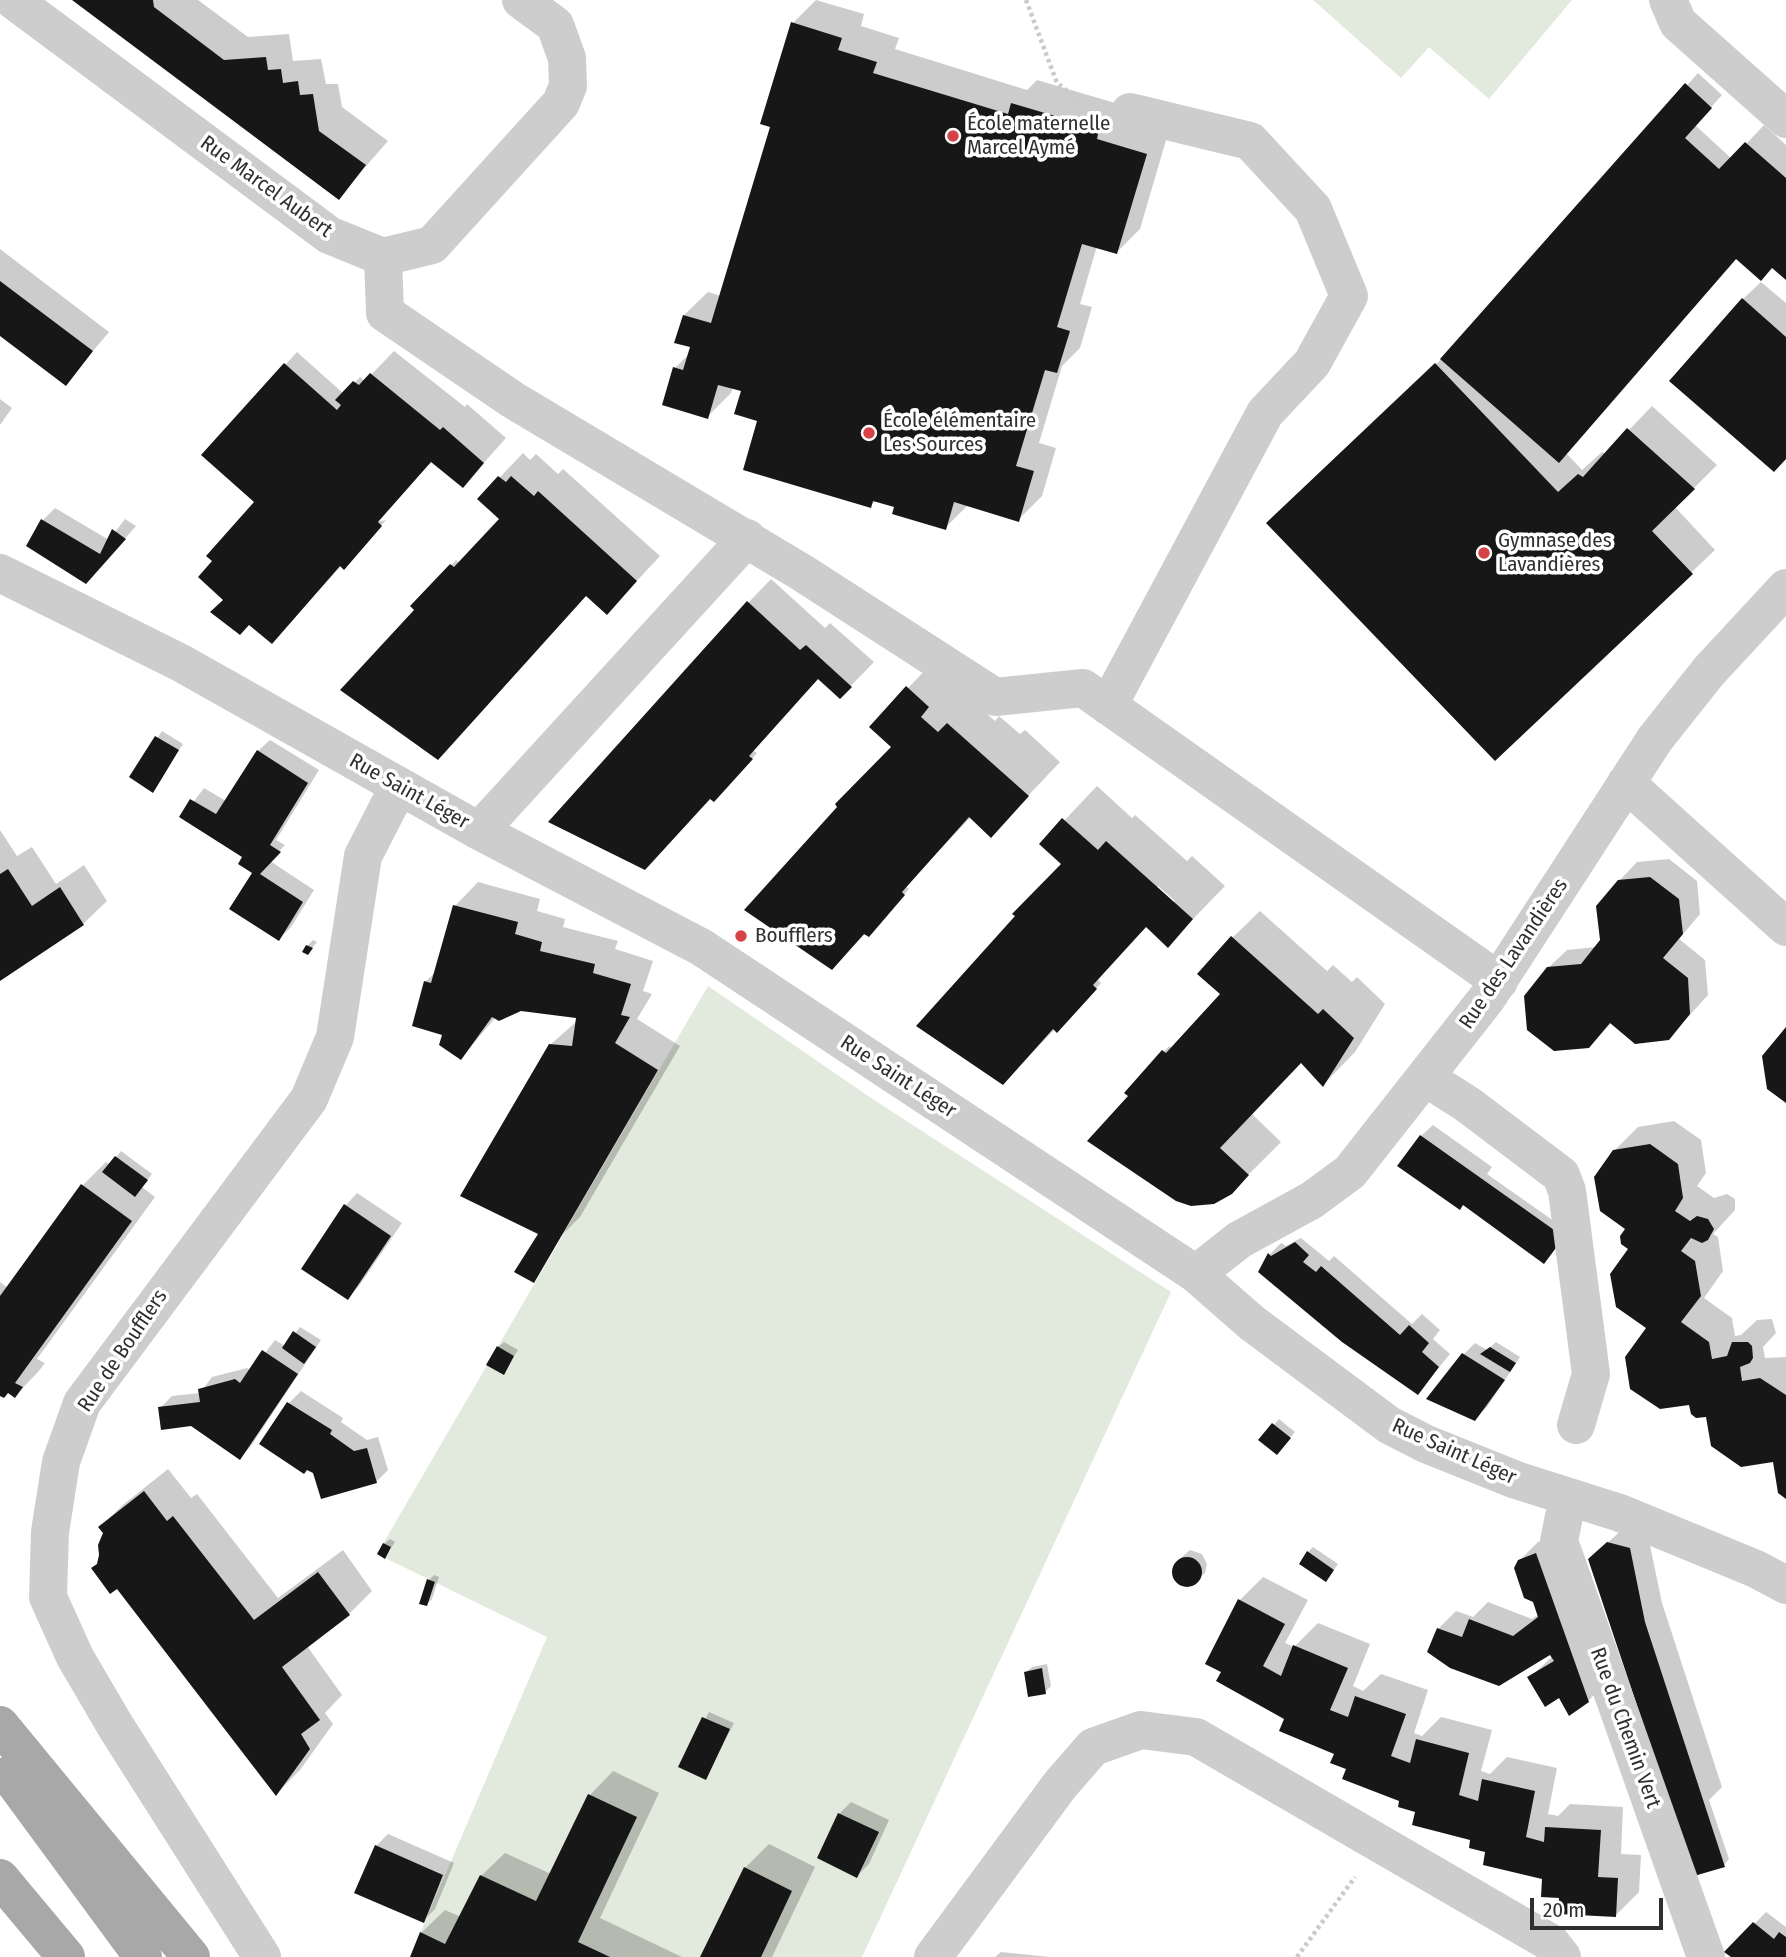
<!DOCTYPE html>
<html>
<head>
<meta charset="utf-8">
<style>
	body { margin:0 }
	#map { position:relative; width:1786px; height:1957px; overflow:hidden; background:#fff; font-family:"Fira Sans Condensed",sans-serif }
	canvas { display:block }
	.scale { position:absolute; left:1530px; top:1898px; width:133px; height:32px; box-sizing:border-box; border:4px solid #303030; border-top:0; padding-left:9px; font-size:21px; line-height:24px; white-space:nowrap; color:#303030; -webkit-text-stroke:5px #fff; paint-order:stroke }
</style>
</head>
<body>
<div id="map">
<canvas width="1786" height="1957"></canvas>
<div class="scale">20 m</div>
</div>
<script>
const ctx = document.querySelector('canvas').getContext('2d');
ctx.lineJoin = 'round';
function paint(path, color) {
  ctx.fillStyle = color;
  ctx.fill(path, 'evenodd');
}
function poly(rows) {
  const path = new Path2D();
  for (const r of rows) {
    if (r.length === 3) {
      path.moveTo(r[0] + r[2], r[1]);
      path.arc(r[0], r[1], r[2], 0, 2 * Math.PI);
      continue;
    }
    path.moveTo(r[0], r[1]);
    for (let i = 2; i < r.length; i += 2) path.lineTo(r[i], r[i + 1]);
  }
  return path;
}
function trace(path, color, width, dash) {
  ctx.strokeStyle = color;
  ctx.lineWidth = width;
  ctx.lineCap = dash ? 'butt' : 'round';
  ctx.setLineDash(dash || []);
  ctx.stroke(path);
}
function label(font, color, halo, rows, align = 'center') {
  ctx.font = font + ' "Fira Sans Condensed",sans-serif';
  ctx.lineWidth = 7;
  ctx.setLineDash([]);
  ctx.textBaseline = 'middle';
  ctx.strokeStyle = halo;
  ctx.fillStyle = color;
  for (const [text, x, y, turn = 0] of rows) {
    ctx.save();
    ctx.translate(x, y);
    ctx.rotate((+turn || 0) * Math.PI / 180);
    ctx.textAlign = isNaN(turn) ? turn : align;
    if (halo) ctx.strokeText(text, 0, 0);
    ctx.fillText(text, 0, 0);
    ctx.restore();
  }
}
paint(poly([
	[1313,0,1572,0,1489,99,1429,47,1401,78],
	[708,986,874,1100,1171,1292,862,1957,410,1957,547,1637,377,1554]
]), '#e2e9dd');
paint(poly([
	[76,0,198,0,248,37,289,34,293,61,321,59,326,84,338,84,342,107,388,141,339,197],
	[816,0,864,14,861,26,899,38,895,49,1027,90,1037,80,1122,105,1169,130,1140,229,1117,252,1097,246,1080,304,1092,307,1080,348,1062,366,1039,443,1056,448,1042,496,1018,520,968,505,945,528,896,505,877,500,870,506,760,419,744,390,733,387,731,393,707,417,675,368,690,353,692,346,684,315,708,292,721,296,772,126,793,23],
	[1698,73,1722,95,1695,125,1732,159,1764,125,1786,145,1786,278,1773,267,1738,257,1566,453,1582,470,1602,452,1606,454,1652,406,1717,465,1675,507,1715,550,1495,759,1292,499,1449,352],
	[0,249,109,332,66,383,0,333],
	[1761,282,1786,303,1786,458,1743,299],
	[394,351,465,407,467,404,506,438,463,486,432,461,376,522,386,520,349,562,342,565,272,642,225,600,262,496,203,455,297,352,344,394,360,377,365,381],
	[0,399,12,408,0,425],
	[523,453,530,460,536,454,558,474,563,469,660,556,607,613,587,595,413,606,456,560,460,564,501,519,479,499],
	[55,508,109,540,125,519,136,526,98,569,43,520],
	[771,579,825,628,830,623,874,662,840,697,819,678,752,750,757,753,719,794,711,797,645,868,748,603],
	[931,664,995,721,999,716,1020,734,1025,730,1060,762,991,835,971,817,905,886,909,889,874,929,866,933,832,967,893,747,871,727],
	[162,731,183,744,152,790,132,777],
	[270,740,319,770,276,840,285,845,270,861,314,890,291,927,279,939,254,873,244,856,182,817,204,788,226,801,258,751],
	[1097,786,1132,818,1135,815,1187,861,1192,856,1225,886,1168,945,1147,926,1097,979,1101,983,1063,1025,1055,1029,1003,1083,1064,864,1042,844],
	[1158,886,1175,901,1172,903,1156,888],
	[0,830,17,856,32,847,56,884,84,865,107,901,83,924,0,979],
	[1669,859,1697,881,1700,914,1679,939,1705,960,1708,995,1669,1038,1612,1022,1589,1047,1548,968,1567,950,1596,947,1602,940,1619,881,1637,862],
	[478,882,540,899,537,911,565,919,563,927,618,941,615,949,653,961,643,991,652,994,637,1019,680,1046,580,1217,562,1235,533,1280,539,1235,550,1045,577,1021,578,1016,521,1009,496,1017,461,1058,444,1034,414,1025,426,981,437,971,455,906],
	[1260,911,1327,971,1333,965,1352,982,1357,977,1385,1004,1355,1052,1323,1085,1301,1062,1252,1114,1281,1142,1231,1192,1126,1092,1169,1046,1173,1049,1222,994,1232,938],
	[313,940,317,942,308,953,307,946],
	[1674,1121,1701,1140,1706,1173,1697,1186,1714,1198,1727,1194,1735,1199,1735,1210,1713,1234,1718,1237,1723,1271,1704,1298,1732,1318,1735,1336,1741,1335,1757,1320,1772,1319,1776,1333,1763,1347,1765,1358,1786,1357,1786,1497,1774,1460,1690,1403,1648,1328,1630,1248,1614,1151,1638,1127],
	[1433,1125,1492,1167,1487,1174,1568,1231,1549,1256,1421,1136],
	[121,1151,152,1174,142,1187,155,1197,37,1359,45,1363,38,1372,15,1396,9,1391,0,1394,0,1282,8,1288,82,1186,106,1162,110,1165],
	[357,1193,402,1223,359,1286,347,1298,304,1269,346,1205],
	[1301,1238,1329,1261,1334,1256,1412,1324,1422,1314,1440,1330,1433,1339,1450,1354,1418,1393,1260,1271,1270,1254,1281,1243,1286,1246],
	[300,1327,321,1340,251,1446,240,1458,192,1424,160,1408,172,1396,200,1393,212,1377,247,1368,251,1371,275,1340,285,1346],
	[504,1342,518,1350,503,1373,498,1347],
	[1496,1342,1520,1357,1487,1407,1475,1419,1463,1355,1475,1343,1487,1350],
	[301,1391,343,1418,341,1422,367,1440,378,1437,388,1470,376,1482,307,1468,289,1403],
	[1279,1419,1295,1432,1282,1447,1261,1440],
	[168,1469,191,1498,197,1494,278,1598,343,1550,372,1591,349,1614,307,1646,342,1695,325,1713,333,1724,300,1770,277,1793,99,1562,105,1533,100,1527,124,1504],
	[1627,1525,1647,1531,1662,1603,1722,1787,1709,1800,1729,1859,1724,1865,1590,1559],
	[1554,1536,1606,1683,1588,1701,1559,1696,1530,1677,1553,1656,1551,1653,1499,1684,1438,1629,1456,1611,1473,1617,1488,1602,1532,1619,1539,1614,1519,1561,1538,1542],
	[390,1539,395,1542,385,1557,384,1544],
	[1313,1547,1338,1564,1331,1574,1308,1552],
	[1190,1550,1202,1554,1207,1564,1205,1573,1188,1586,1178,1583,1173,1574,1175,1563],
	[434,1575,439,1577,432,1599,427,1604,429,1580],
	[1263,1577,1308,1600,1285,1643,1294,1647,1318,1623,1370,1644,1353,1686,1363,1691,1381,1674,1428,1690,1414,1733,1422,1736,1441,1717,1492,1730,1481,1771,1490,1774,1507,1757,1557,1768,1548,1814,1558,1816,1570,1804,1623,1807,1621,1854,1641,1855,1639,1892,1616,1915,1561,1893,1544,1877,1417,1811,1349,1768,1336,1753,1223,1671,1240,1600],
	[1047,1664,1051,1686,1045,1692,1026,1672,1032,1667],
	[709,1712,734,1723,705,1778,681,1766],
	[613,1771,659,1793,600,1918,682,1957,411,1957,421,1933,445,1910,461,1917,481,1876,505,1853,551,1874,590,1795],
	[851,1802,889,1820,869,1864,857,1876,839,1814],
	[388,1834,454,1863,435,1909,423,1921,376,1846],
	[769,1844,815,1867,772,1957,702,1957,745,1868],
	[1766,1912,1786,1927,1786,1957,1734,1957,1727,1952],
	[1001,1952,1050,1957,995,1957]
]), '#0003');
paint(poly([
	[72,0,153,0,154,7,224,60,266,57,268,70,281,69,283,83,298,81,300,95,313,94,319,131,366,165,339,200],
	[791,22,842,38,838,50,877,62,873,73,1008,114,1011,103,1099,129,1097,139,1147,154,1117,254,1082,244,1057,327,1070,331,1057,373,1045,370,1016,466,1034,471,1019,522,954,502,946,530,892,514,894,507,873,501,871,508,743,470,757,421,734,414,741,391,718,385,708,419,662,405,673,367,683,370,690,347,674,343,683,315,711,323,770,127,760,124],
	[1685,83,1712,108,1685,138,1719,169,1745,142,1786,178,1786,280,1772,268,1761,281,1736,259,1559,463,1440,359],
	[0,281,93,351,66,386,0,336],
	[1742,298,1786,337,1786,459,1774,472,1669,381],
	[284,363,337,410,341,405,335,400,353,381,359,385,370,373,440,430,443,427,484,463,463,488,431,462,378,522,382,526,344,570,340,566,272,644,249,625,240,635,210,612,223,600,198,577,212,561,206,556,254,502,201,455],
	[1435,363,1558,492,1578,474,1583,477,1627,428,1695,489,1652,531,1693,574,1495,761,1266,523],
	[498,476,506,482,511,476,534,496,538,491,637,581,607,615,586,596,438,760,340,690,414,610,410,606,450,564,454,567,499,519,477,499],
	[41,519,100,554,112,529,126,539,86,584,26,546],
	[747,601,800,650,806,645,852,687,840,699,818,679,749,756,753,759,714,802,710,799,645,870,548,822],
	[906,686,929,707,921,717,938,732,947,723,1029,796,991,838,969,817,902,892,905,895,869,937,864,934,832,970,744,910,837,807,835,804,891,747,869,727],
	[155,736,179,750,153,793,129,777],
	[257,750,308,783,270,845,281,852,260,874,303,902,279,941,229,909,252,873,238,864,242,857,179,817,190,799,216,814],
	[1062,818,1098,850,1106,841,1193,919,1168,948,1146,927,1093,985,1097,989,1057,1033,1053,1029,1003,1085,916,1026,1015,916,1012,914,1061,864,1039,844],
	[8,869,32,906,60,887,84,925,0,981,0,874],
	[1650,877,1679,899,1683,934,1663,958,1688,978,1690,1014,1669,1040,1635,1044,1610,1023,1589,1048,1554,1051,1527,1030,1524,996,1547,967,1581,964,1600,940,1596,906,1618,880],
	[453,905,518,922,515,934,542,942,540,951,595,964,593,973,631,984,621,1015,630,1017,615,1043,658,1070,534,1283,514,1272,538,1234,460,1196,549,1044,572,1046,576,1018,521,1011,499,1021,492,1017,461,1060,439,1045,442,1035,412,1026,424,981,431,983],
	[1231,936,1318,1014,1323,1009,1354,1038,1323,1087,1301,1063,1220,1148,1249,1175,1232,1194,1214,1204,1191,1206,1176,1201,1087,1141,1128,1096,1124,1093,1162,1050,1166,1053,1220,994,1197,974],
	[306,945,313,948,308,955,302,952],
	[1786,1027,1786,1103,1767,1089,1762,1056],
	[1420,1135,1564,1237,1544,1264,1463,1205,1460,1210,1397,1166],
	[1650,1144,1678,1164,1683,1198,1675,1211,1690,1221,1697,1216,1708,1219,1714,1229,1708,1240,1702,1243,1691,1238,1681,1251,1695,1261,1701,1296,1681,1322,1709,1342,1712,1359,1727,1356,1732,1342,1748,1342,1752,1346,1753,1358,1750,1363,1740,1367,1742,1381,1760,1378,1786,1395,1786,1499,1778,1493,1773,1462,1741,1467,1711,1446,1706,1417,1696,1418,1691,1414,1689,1405,1660,1409,1630,1389,1625,1357,1646,1328,1616,1307,1610,1274,1628,1249,1621,1244,1620,1236,1625,1229,1600,1211,1594,1177,1613,1150],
	[115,1156,148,1180,135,1197,102,1172],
	[81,1184,132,1221,15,1383,23,1387,15,1398,8,1393,4,1398,0,1396,0,1296],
	[344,1204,391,1236,348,1300,301,1269],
	[1295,1242,1309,1255,1303,1262,1316,1272,1321,1266,1400,1335,1409,1325,1429,1343,1422,1352,1439,1367,1418,1395,1342,1342,1258,1272,1268,1253,1271,1256],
	[293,1331,316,1347,304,1364,282,1348],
	[497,1346,514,1356,504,1375,486,1365],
	[1490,1347,1516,1363,1510,1372,1480,1354],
	[262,1350,298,1374,240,1460,191,1426,161,1430,158,1407,200,1402,198,1389,235,1379,240,1383],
	[1462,1353,1505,1380,1475,1421,1426,1399],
	[287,1402,332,1430,330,1434,354,1451,367,1448,377,1483,321,1499,313,1473,307,1470,304,1474,259,1444],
	[1272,1423,1291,1438,1277,1455,1258,1440],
	[144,1491,167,1521,173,1516,254,1620,318,1572,350,1615,282,1667,320,1720,301,1734,310,1749,276,1796,117,1589,110,1594,91,1568,97,1564,99,1555,98,1545,103,1533,98,1527],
	[1607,1542,1630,1548,1645,1622,1725,1867,1694,1876,1588,1559],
	[383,1543,391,1547,385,1559,377,1554],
	[1307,1551,1334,1570,1326,1582,1299,1564],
	[1536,1553,1589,1702,1569,1716,1559,1698,1545,1707,1527,1677,1554,1661,1550,1655,1499,1686,1450,1668,1427,1652,1437,1628,1462,1637,1469,1619,1513,1636,1538,1617,1533,1602,1524,1598,1514,1568,1518,1560],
	[1187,1572,15],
	[427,1579,435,1582,427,1606,419,1604],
	[1238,1599,1285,1624,1263,1666,1281,1676,1293,1645,1348,1668,1330,1710,1348,1717,1355,1696,1406,1714,1391,1756,1410,1763,1416,1739,1469,1753,1459,1795,1478,1801,1482,1779,1535,1791,1526,1837,1544,1842,1545,1827,1601,1830,1598,1877,1618,1878,1616,1917,1558,1914,1559,1898,1541,1897,1542,1879,1483,1865,1485,1852,1469,1848,1470,1840,1412,1825,1415,1812,1398,1807,1399,1801,1342,1779,1346,1769,1330,1763,1334,1754,1279,1731,1284,1719,1216,1681,1221,1672,1205,1664],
	[1042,1668,1046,1694,1028,1697,1024,1672],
	[702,1717,730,1729,706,1780,678,1767],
	[588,1794,637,1817,578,1942,610,1957,410,1957,420,1932,445,1944,480,1875,536,1901],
	[838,1813,879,1832,857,1878,817,1858],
	[375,1845,443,1875,424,1923,354,1893],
	[744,1867,792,1891,761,1957,700,1957],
	[1753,1922,1774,1939,1779,1932,1786,1937,1786,1957,1731,1957,1724,1952]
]), '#171717');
trace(poly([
	[1026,0,1057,83,1088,107],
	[1297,1957,1355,1877]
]), '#cacaca', 4.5, [3.5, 3.5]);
trace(poly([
	[13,0,329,235,383,257,432,245,561,103,568,86,567,58,555,25,521,0],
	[1668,0,1678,23,1786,119],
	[383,257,385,313,513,400,801,572,995,697,1083,688,1499,981],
	[0,573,181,663,479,831,701,947,1196,1274,1252,1323,1389,1425,1426,1444,1516,1480,1620,1513,1756,1569,1786,1585],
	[1108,706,1265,413,1312,363,1349,296,1313,209,1250,141,1130,112],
	[1626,783,1786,927],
	[479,831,747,538],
	[1426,1078,1467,1104,1561,1175,1567,1191,1591,1374,1576,1425],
	[1196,1274,1239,1240,1312,1200,1350,1172,1487,998,1655,739,1709,671,1786,588],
	[1568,1497,1559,1541,1706,1957],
	[262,1957,116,1727,75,1657,48,1597,50,1532,61,1462,82,1403,309,1099,335,1037,363,856,399,786],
	[933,1957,1060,1785,1093,1747,1141,1730,1196,1737,1551,1943,1562,1957]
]), '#cdcdcd', 38);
trace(poly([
	[0,1725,191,1957],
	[9,1775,143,1957],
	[0,1878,66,1957]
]), '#a8a8a8', 38);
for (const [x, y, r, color] of [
	[953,136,7,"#d64346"],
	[869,433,7,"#d64346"],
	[1484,553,7,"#d64346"],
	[741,936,7,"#d64346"]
]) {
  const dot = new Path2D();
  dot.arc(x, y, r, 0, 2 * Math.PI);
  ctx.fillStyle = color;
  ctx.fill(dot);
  trace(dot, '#fff', 2.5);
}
label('21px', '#303030', '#fff', [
	["École maternelle",967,124],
	["Marcel Aymé",967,148],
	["École élémentaire",883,421],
	["Les Sources",883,445],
	["Gymnase des",1498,541],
	["Lavandières",1498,565],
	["Boufflers",755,936]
], 'left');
label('21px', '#303030', '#fff', [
	["Rue Marcel Aubert",266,187,36],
	["Rue Saint Léger",409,792,29],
	["Rue des Lavandières",1514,954,-56],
	["Rue Saint Léger",898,1077,33],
	["Rue de Boufflers",123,1351,-56],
	["Rue Saint Léger",1454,1452,24],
	["Rue du Chemin Vert",1625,1728,70]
]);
</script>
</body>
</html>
